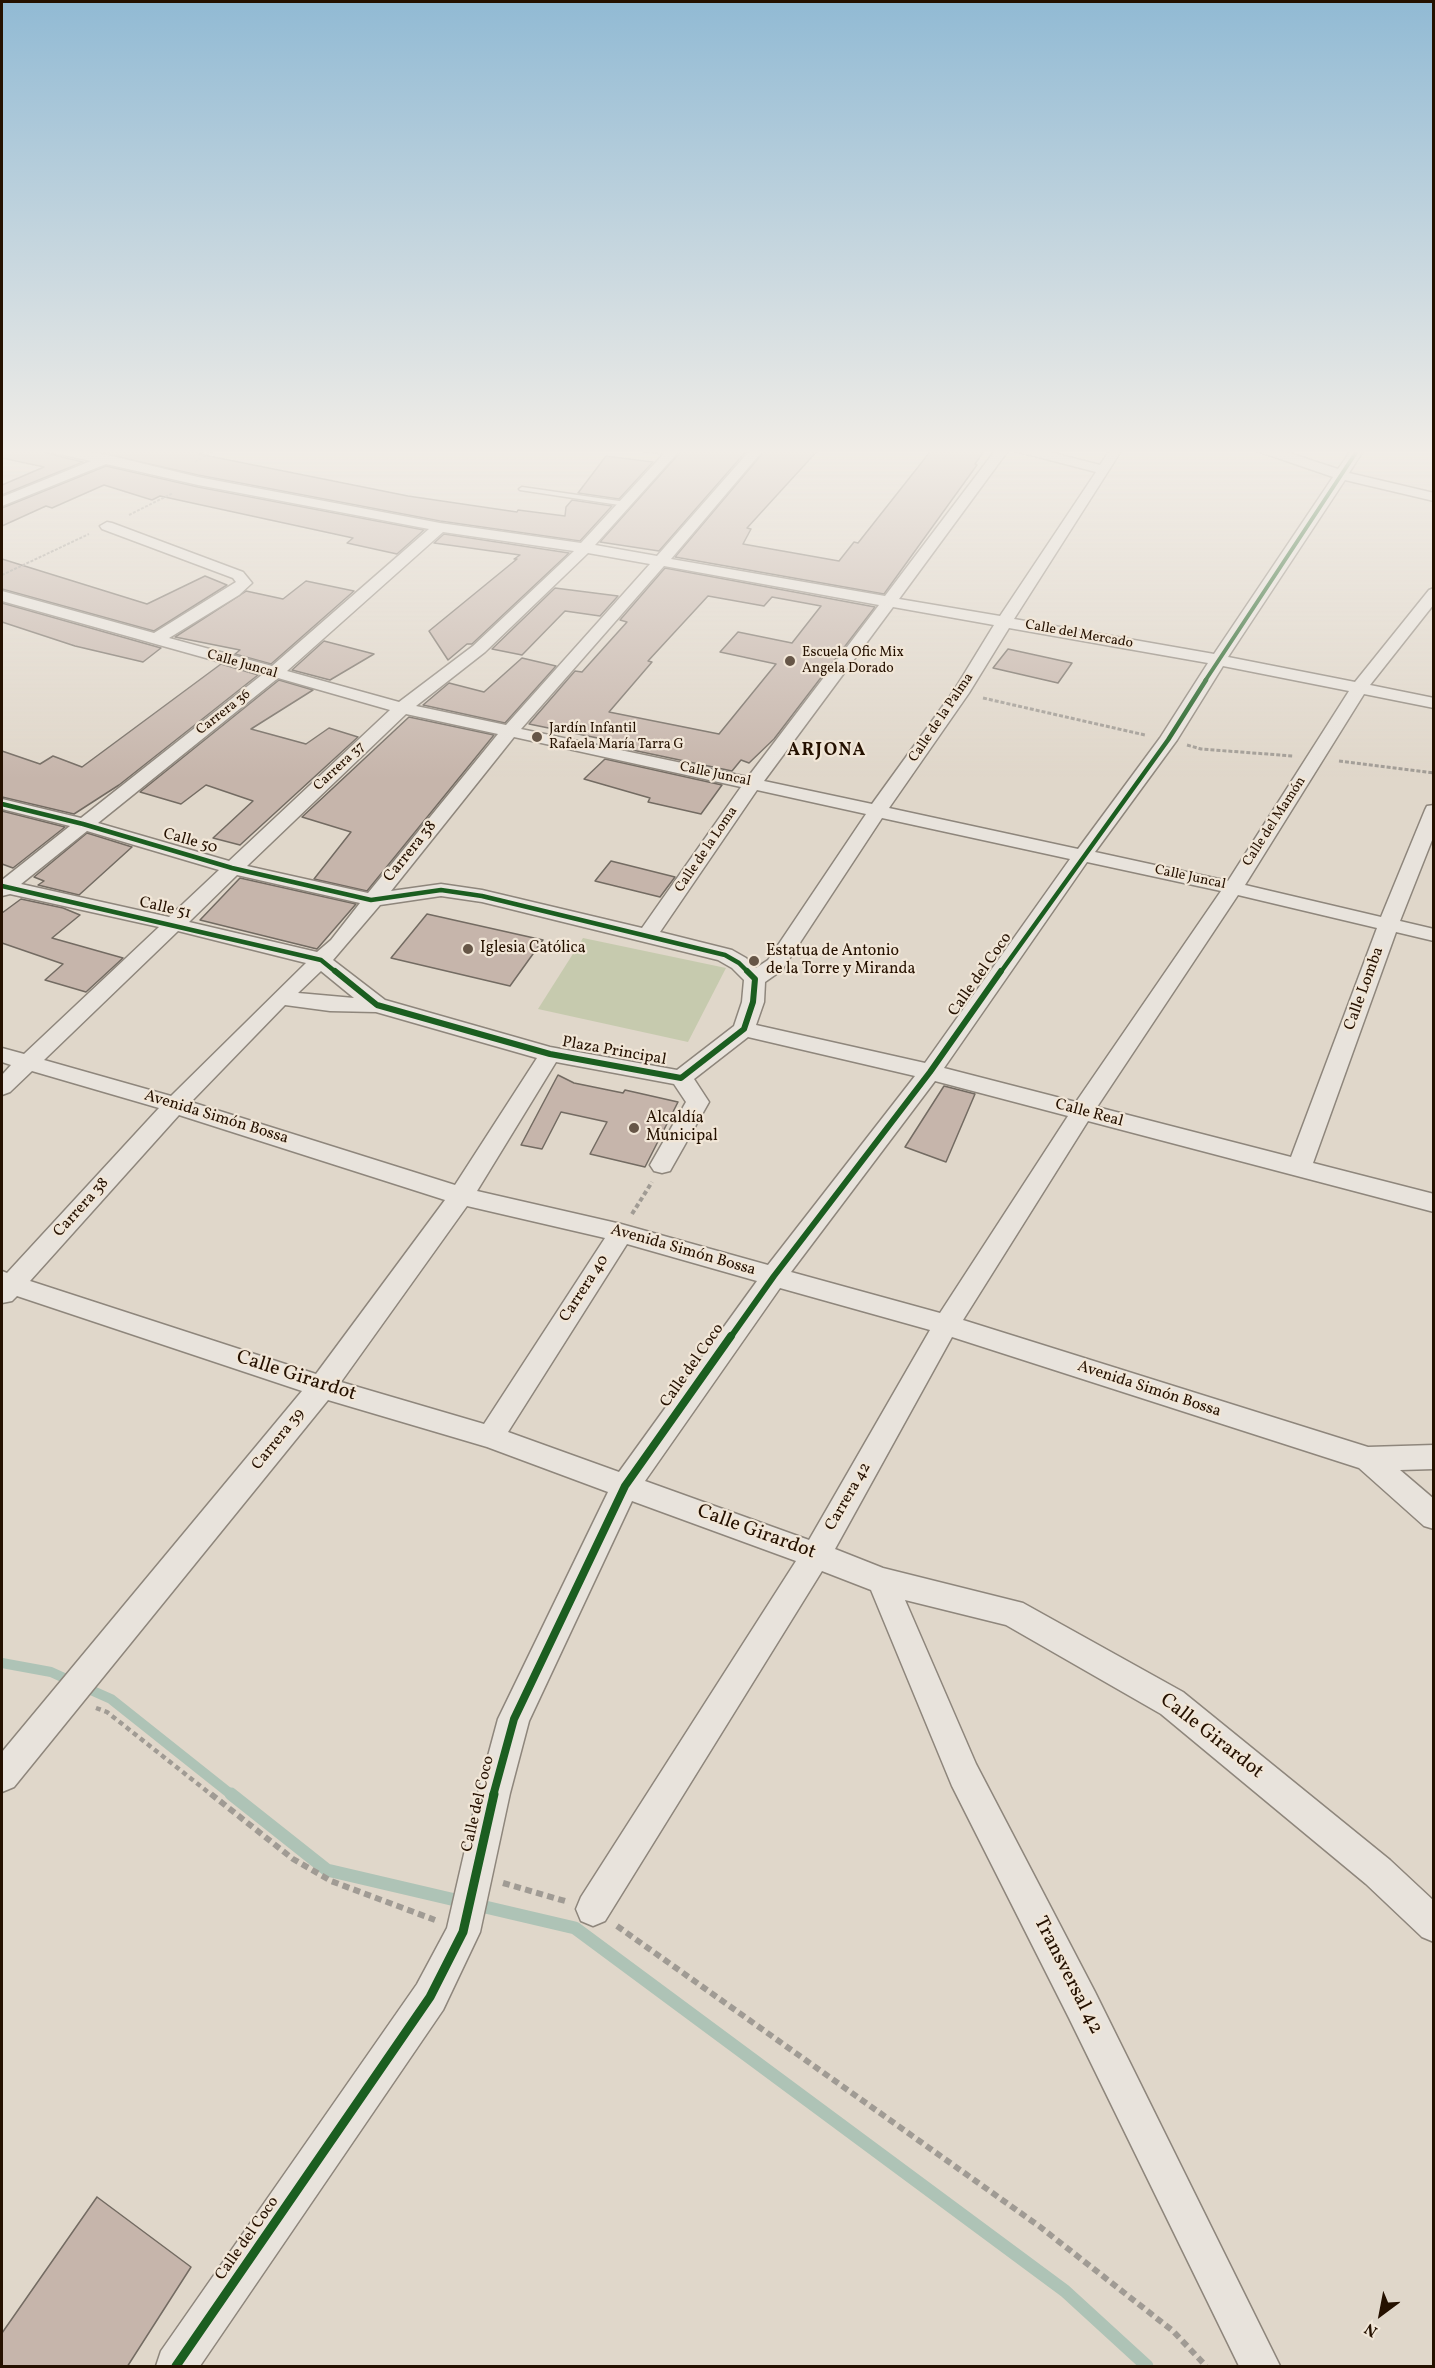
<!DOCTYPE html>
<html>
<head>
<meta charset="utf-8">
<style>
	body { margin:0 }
	#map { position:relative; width:1435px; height:2368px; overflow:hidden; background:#e0d7ca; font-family:Vollkorn,serif }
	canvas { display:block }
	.frame { position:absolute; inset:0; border:3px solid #251100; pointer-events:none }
	.north { position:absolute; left:1351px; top:2284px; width:60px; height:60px; -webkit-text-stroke:4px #f1e6d7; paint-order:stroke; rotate:212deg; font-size:16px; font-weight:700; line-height:24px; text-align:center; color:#251100 }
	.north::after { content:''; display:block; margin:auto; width:21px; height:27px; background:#251100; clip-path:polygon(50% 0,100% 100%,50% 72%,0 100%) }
</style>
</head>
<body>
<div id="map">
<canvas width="1435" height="2368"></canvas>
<div class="frame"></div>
<div class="north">N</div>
</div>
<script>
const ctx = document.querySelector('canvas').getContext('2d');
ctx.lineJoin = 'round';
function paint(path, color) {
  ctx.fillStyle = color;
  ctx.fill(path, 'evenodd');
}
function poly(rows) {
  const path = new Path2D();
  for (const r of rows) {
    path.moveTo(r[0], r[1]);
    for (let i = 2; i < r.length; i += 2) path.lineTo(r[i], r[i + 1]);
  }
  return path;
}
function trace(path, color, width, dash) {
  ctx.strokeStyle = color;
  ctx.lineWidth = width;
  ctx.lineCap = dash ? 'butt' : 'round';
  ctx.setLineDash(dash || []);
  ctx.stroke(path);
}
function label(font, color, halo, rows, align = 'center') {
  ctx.font = font + ' Vollkorn,serif';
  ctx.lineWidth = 4.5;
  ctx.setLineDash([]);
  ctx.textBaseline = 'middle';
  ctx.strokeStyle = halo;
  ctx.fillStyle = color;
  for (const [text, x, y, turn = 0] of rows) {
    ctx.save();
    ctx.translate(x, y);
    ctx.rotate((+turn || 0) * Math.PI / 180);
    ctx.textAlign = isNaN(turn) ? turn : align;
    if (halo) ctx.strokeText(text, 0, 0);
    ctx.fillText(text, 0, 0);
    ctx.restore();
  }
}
paint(poly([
	[583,938,726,968,688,1042,538,1009]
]), '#c6caae');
trace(poly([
	[2,1663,51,1672,73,1682],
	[84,1687,111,1699,233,1796]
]), '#aec3b6', 10);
trace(poly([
	[231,1794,327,1870,575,1928,1065,2291,1147,2366]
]), '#aec3b6', 13);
const building = poly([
	[2,448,42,448,46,453,83,462,2,495,2,485,44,467,2,458,2,448],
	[78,448,209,448,199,454,408,496,517,512,518,510,565,516,566,507,572,500,612,506,580,541,440,521,198,475,78,448],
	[684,448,749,448,659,551,600,542,684,448],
	[767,448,820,448,747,528,751,529,743,544,839,561,854,542,858,543,933,448,986,448,975,464,977,465,884,594,675,557,767,448],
	[606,456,653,462,619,499,578,493,606,456],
	[106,466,198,487,424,530,397,554,347,543,353,538,160,496,152,500,104,485,52,508,46,506,2,526,2,508,106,466],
	[444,534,569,553,472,644,467,644,448,660,429,631,517,559,514,559,520,555,434,543,444,534],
	[2,559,147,604,205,576,227,585,154,631,2,589,2,559],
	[665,568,875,607,774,739,749,763,741,760,732,771,618,747,622,743,529,724,575,671,582,672,627,622,620,620,665,568],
	[708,596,764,606,772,597,821,606,792,643,738,632,720,652,776,664,719,734,609,712,652,662,648,661,708,596],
	[306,581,354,591,271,664,235,654,240,650,175,637,246,591,283,599,306,581],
	[555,588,618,596,600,616,565,611,522,655,492,649,555,588],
	[2,603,161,648,143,662,75,646,2,622,2,603],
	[324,641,374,654,330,680,292,670,324,641],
	[1008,649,1072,663,1058,683,993,668,1008,649],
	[522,658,556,666,505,723,423,705,449,683,484,692,522,658],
	[221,664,258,675,119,785,74,814,2,797,2,751,40,764,53,756,82,767,221,664],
	[279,680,313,690,251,729,306,744,329,728,358,737,240,845,213,838,253,801,206,785,181,804,140,792,279,680],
	[409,717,494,735,367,891,314,879,351,832,302,817,409,717],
	[605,759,722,785,701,814,648,802,650,798,584,779,605,759],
	[2,811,65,827,13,868,2,864,2,811],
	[87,833,132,847,79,895,38,885,44,881,34,877,87,833],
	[611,861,675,877,660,897,595,881,611,861],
	[240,878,356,904,317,949,200,920,240,878],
	[21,899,63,908,80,915,52,938,123,958,86,992,45,980,63,964,2,943,2,913,21,899],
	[427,914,543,940,510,986,391,958,427,914],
	[558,1075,574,1083,623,1093,625,1090,678,1102,645,1167,590,1154,607,1122,561,1112,542,1149,521,1145,558,1075],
	[944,1086,975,1094,946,1162,905,1147,944,1086],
	[97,2197,191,2267,127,2367,2,2367,2,2333,97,2197]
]);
paint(building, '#c6b5ab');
trace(building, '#736b62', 1.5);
const lane = poly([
	[627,448,643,448,674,453,671,455,627,448],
	[522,487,626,502,630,504,626,506,520,490,519,489,522,487]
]);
const street = poly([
	[44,448,67,448,108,455,198,477,440,523,581,543,669,448,682,448,595,545,657,556,752,448,765,448,671,559,885,596,997,448,1010,448,899,599,1000,616,1096,472,1015,451,1014,448,1034,448,1100,465,1111,448,1123,448,1014,619,1214,654,1333,477,1257,451,1256,448,1274,448,1338,469,1353,448,1365,448,1349,473,1434,493,1434,501,1345,480,1228,657,1355,682,1429,590,1434,588,1434,604,1370,685,1434,698,1434,708,1364,694,1245,885,1381,917,1425,810,1427,806,1434,805,1434,835,1400,921,1434,929,1434,941,1396,932,1313,1163,1434,1194,1434,1212,1088,1121,963,1320,1368,1447,1434,1445,1434,1469,1400,1470,1434,1499,1434,1529,1424,1526,1359,1468,952,1337,835,1549,883,1568,1023,1603,1183,1692,1390,1860,1434,1901,1434,1942,1422,1937,1366,1884,1161,1714,1006,1625,905,1600,976,1764,1095,1992,1280,2366,1239,2366,1069,2018,952,1786,871,1590,822,1571,605,1921,593,1926,581,1921,576,1909,581,1897,796,1561,632,1501,529,1721,510,1793,480,1932,443,2010,200,2366,156,2366,161,2351,417,1984,447,1928,478,1793,498,1719,608,1492,487,1447,328,1400,14,1787,2,1792,2,1752,302,1391,17,1296,12,1301,2,1303,2,1271,7,1273,159,1108,32,1071,10,1092,2,1095,2,1075,11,1065,2,1062,2,1048,24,1054,159,927,10,894,2,896,2,880,70,826,2,809,2,799,81,818,263,674,2,601,2,591,154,633,236,582,233,578,102,529,100,526,107,522,112,523,243,572,252,583,239,595,169,638,272,666,429,529,198,485,106,464,2,506,2,497,91,461,46,451,44,448],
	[443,532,574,551,473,646,399,702,287,671,443,532],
	[588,553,650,564,506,725,416,706,485,652,588,553],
	[664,566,879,605,748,777,521,729,664,566],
	[893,607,994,625,953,692,872,804,764,781,893,607],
	[1009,628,1208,663,1160,738,1078,849,889,808,969,693,1009,628],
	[1223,666,1349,691,1228,881,1095,852,1177,740,1223,666],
	[278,678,390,710,229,861,98,823,278,678],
	[406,714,498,734,368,893,247,866,406,714],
	[514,737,741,787,642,928,482,890,441,884,391,891,514,737],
	[757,790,866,814,768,960,756,968,746,958,732,950,660,932,757,790],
	[882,818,1070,859,925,1063,756,1025,764,1002,765,982,782,970,882,818],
	[87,831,219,870,169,917,21,884,87,831],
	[1087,862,1221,891,1076,1102,944,1068,1087,862],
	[237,875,360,903,331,940,317,952,189,922,237,875],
	[1238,895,1377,928,1291,1157,1097,1107,1238,895],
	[441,896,482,902,718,960,732,968,744,980,742,1002,734,1026,677,1070,550,1047,385,1000,333,960,380,905,441,896],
	[178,931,306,963,171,1096,44,1060,178,931],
	[321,971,354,998,298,993,321,971],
	[285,1005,330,1011,376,1012,537,1058,455,1185,191,1102,285,1005],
	[748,1037,915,1076,768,1265,621,1224,477,1191,556,1062,674,1084,686,1102,650,1165,654,1171,662,1173,670,1171,709,1102,694,1079,748,1037],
	[935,1081,1068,1116,940,1313,791,1272,935,1081],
	[179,1115,445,1200,316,1374,30,1281,179,1115],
	[467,1206,605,1238,484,1424,341,1382,467,1206],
	[627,1244,757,1281,619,1472,508,1432,627,1244],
	[780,1288,930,1330,809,1540,645,1481,780,1288]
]);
trace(lane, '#8e867c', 3);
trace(street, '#8e867c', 3);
trace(poly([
	[195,462,217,448],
	[129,515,173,493],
	[2,575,89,534]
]), '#a09b94', 2, [3, 1.5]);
trace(poly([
	[983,698,1145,735],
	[1187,745,1201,749,1293,756],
	[1339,761,1434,773]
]), '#a09b94', 3, [4, 2]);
trace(poly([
	[632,1214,652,1182]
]), '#a09b94', 4, [4.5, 3]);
trace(poly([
	[96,1708,107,1712,213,1796]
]), '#a09b94', 4.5, [5, 4]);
trace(poly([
	[211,1794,293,1859,331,1881,435,1920],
	[503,1883,565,1901],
	[617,1926,1039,2226,1173,2331,1206,2366]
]), '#a09b94', 6, [7, 4.5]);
paint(lane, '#e8e3dc');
paint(street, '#e8e3dc');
trace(poly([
	[1205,681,1359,448]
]), '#1b5e20', 4);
trace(poly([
	[2,804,83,824,232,868,371,900,441,890,482,896,725,955,739,963,749,973],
	[2,886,321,960,337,973],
	[1000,973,1168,740,1206,680]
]), '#1b5e20', 4.5);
trace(poly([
	[335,971,377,1005,550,1054,681,1078,744,1029,753,1002,755,979,747,971],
	[730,1338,774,1276,930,1072,1001,971]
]), '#1b5e20', 6);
trace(poly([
	[493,1796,514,1719,625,1486,731,1336]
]), '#1b5e20', 8);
trace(poly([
	[176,2366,430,1997,463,1932,494,1794]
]), '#1b5e20', 9);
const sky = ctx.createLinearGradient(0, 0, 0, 779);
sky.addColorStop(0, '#91bad4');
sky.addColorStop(0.58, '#f1ede7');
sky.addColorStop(1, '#f1ede700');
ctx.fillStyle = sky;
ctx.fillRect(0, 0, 1435, 779);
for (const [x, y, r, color] of [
	[790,661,6,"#665647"],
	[537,737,6,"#665647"],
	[468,949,6,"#665647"],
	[754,961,6,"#665647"],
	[634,1128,6,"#665647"]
]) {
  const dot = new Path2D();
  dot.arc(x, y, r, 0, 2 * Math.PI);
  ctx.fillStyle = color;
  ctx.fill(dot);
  trace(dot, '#f1e6d7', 2);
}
label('14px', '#251100', '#f1e6d7', [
	["Calle del Mercado",1079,635,10],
	["Calle Juncal",242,665,16],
	["Carrera 36",224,713,-38],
	["Calle de la Palma",942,718,-56],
	["Carrera 37",340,767,-43],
	["Calle Juncal",715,775,12],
	["Calle del Mamón",1275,822,-57],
	["Calle de la Loma",707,850,-56],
	["Calle Juncal",1190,878,12]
]);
label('14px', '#251100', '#f1e6d7', [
	["Escuela Ofic Mix",802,653],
	["Angela Dorado",802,669],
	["Jardín Infantil",549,729],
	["Rafaela María Tarra G",549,745]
], 'left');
label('16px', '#251100', '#f1e6d7', [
	["Calle 50",190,842,16],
	["Carrera 38",411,852,-51],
	["Calle 51",165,909,13],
	["Calle del Coco",981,975,-55],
	["Calle Lomba",1365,989,-70],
	["Plaza Principal",614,1052,10],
	["Calle Real",1089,1114,15],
	["Avenida Simón Bossa",216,1118,17],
	["Carrera 38",82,1208,-48],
	["Avenida Simón Bossa",683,1251,16],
	["Carrera 40",585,1289,-57],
	["Calle del Coco",693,1366,-55],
	["Avenida Simón Bossa",1149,1390,18],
	["Carrera 39",279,1440,-51],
	["Carrera 42",849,1497,-60],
	["Calle del Coco",479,1804,-77],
	["Calle del Coco",248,2239,-55]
]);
label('16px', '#251100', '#f1e6d7', [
	["Iglesia Católica",480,949],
	["Estatua de Antonio",766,952],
	["de la Torre y Miranda",766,970],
	["Alcaldía",646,1119],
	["Municipal",646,1137]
], 'left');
ctx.letterSpacing = '1.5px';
label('bold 18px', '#251100', '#f1e6d7', [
	["ARJONA",827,752]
]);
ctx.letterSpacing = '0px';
label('20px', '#251100', '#f1e6d7', [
	["Calle Girardot",296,1377,18],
	["Calle Girardot",756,1533,20],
	["Calle Girardot",1211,1737,38],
	["Transversal 42",1067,1976,63]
]);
</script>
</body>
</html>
